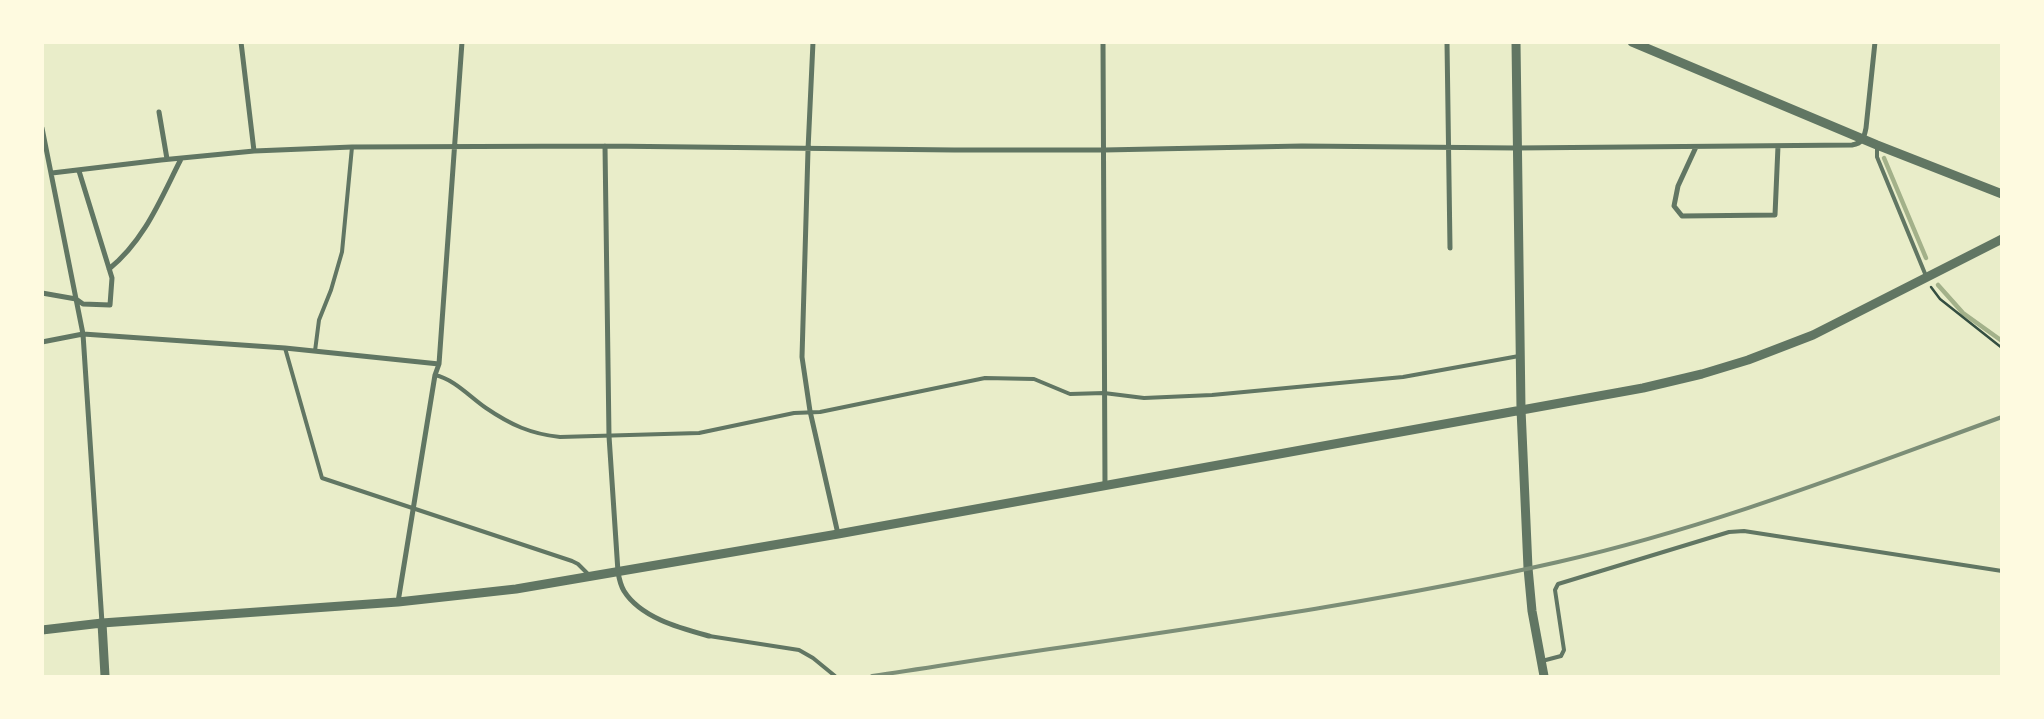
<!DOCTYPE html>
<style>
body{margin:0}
#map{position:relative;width:2044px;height:719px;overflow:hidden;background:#e9edc9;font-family:Commissioner,sans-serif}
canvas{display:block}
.frame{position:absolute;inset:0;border:44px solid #fefae0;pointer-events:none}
</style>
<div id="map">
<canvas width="2044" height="719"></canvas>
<div class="frame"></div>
</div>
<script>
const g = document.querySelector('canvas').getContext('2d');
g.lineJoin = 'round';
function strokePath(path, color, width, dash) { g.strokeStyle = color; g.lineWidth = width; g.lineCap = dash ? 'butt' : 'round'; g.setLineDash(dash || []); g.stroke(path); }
strokePath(new Path2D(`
 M 1884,158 L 1926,258
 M 1938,285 L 1963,313 L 2002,341`), '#a3b18a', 4.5);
strokePath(new Path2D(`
 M 1931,287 L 1940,299 L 2002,348`), '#344e41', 2.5);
strokePath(new Path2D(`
 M 1877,145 L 1877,157 L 1926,276
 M 285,348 L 322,478 L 572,561 L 578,564 L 589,575
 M 315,351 L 319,320 L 331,290 L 342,252 L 352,147
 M 435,375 C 454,379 470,397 486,408 C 511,425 531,434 560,437 L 699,433 L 794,413 L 820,412 L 985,378 L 1034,379 L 1070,394 L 1104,393 L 1144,398 L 1212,395 L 1403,377 L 1519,356
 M 709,636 L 799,650 L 813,658 L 835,676
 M 1542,661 L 1561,656 L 1564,650 L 1555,590 L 1558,584 L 1729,532 L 1744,531 L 2002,571`), '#617663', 4);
strokePath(new Path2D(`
 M 241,42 L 254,151
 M 813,42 L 808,150 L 802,357 L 810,411 L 838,534
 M 1103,42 L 1105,485
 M 1447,42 L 1450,248
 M 159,112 L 167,159
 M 42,128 L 83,334 L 102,623
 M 605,146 L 609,436 L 618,572 C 619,578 621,586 624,591 C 641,618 680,628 709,636
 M 1696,147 L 1678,186 L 1674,206 L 1682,216 L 1775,215 L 1778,146
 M 52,173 L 161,160 L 254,151 L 352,147 L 605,146 L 954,150 L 1104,150 L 1302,146 L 1516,148 L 1852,145 C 1863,143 1864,138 1866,128 L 1875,42
 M 109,269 C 145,240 161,198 181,159
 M 42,293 L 76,299 L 83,304 L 110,305 L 112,278 L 79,171
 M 42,342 L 83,334 L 285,348 L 439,364
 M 398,602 L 435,375 L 439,364 L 462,42`), '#617663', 5);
strokePath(new Path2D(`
 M 1516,42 L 1521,409 L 1528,568 L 1532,611 L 1544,676
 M 1632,42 L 1877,145 L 2002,194
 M 102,623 L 105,676
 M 42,630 L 102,623 L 398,602 L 516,589 L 838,534 L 1643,388 L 1702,374 L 1748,360 L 1813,335 L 2002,239`), '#617663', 9);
strokePath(new Path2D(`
 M 872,676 C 946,665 1019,653 1092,643 C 1248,620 1404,597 1558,562 C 1709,528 1856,470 2002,417`), '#7c8e77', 4);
</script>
